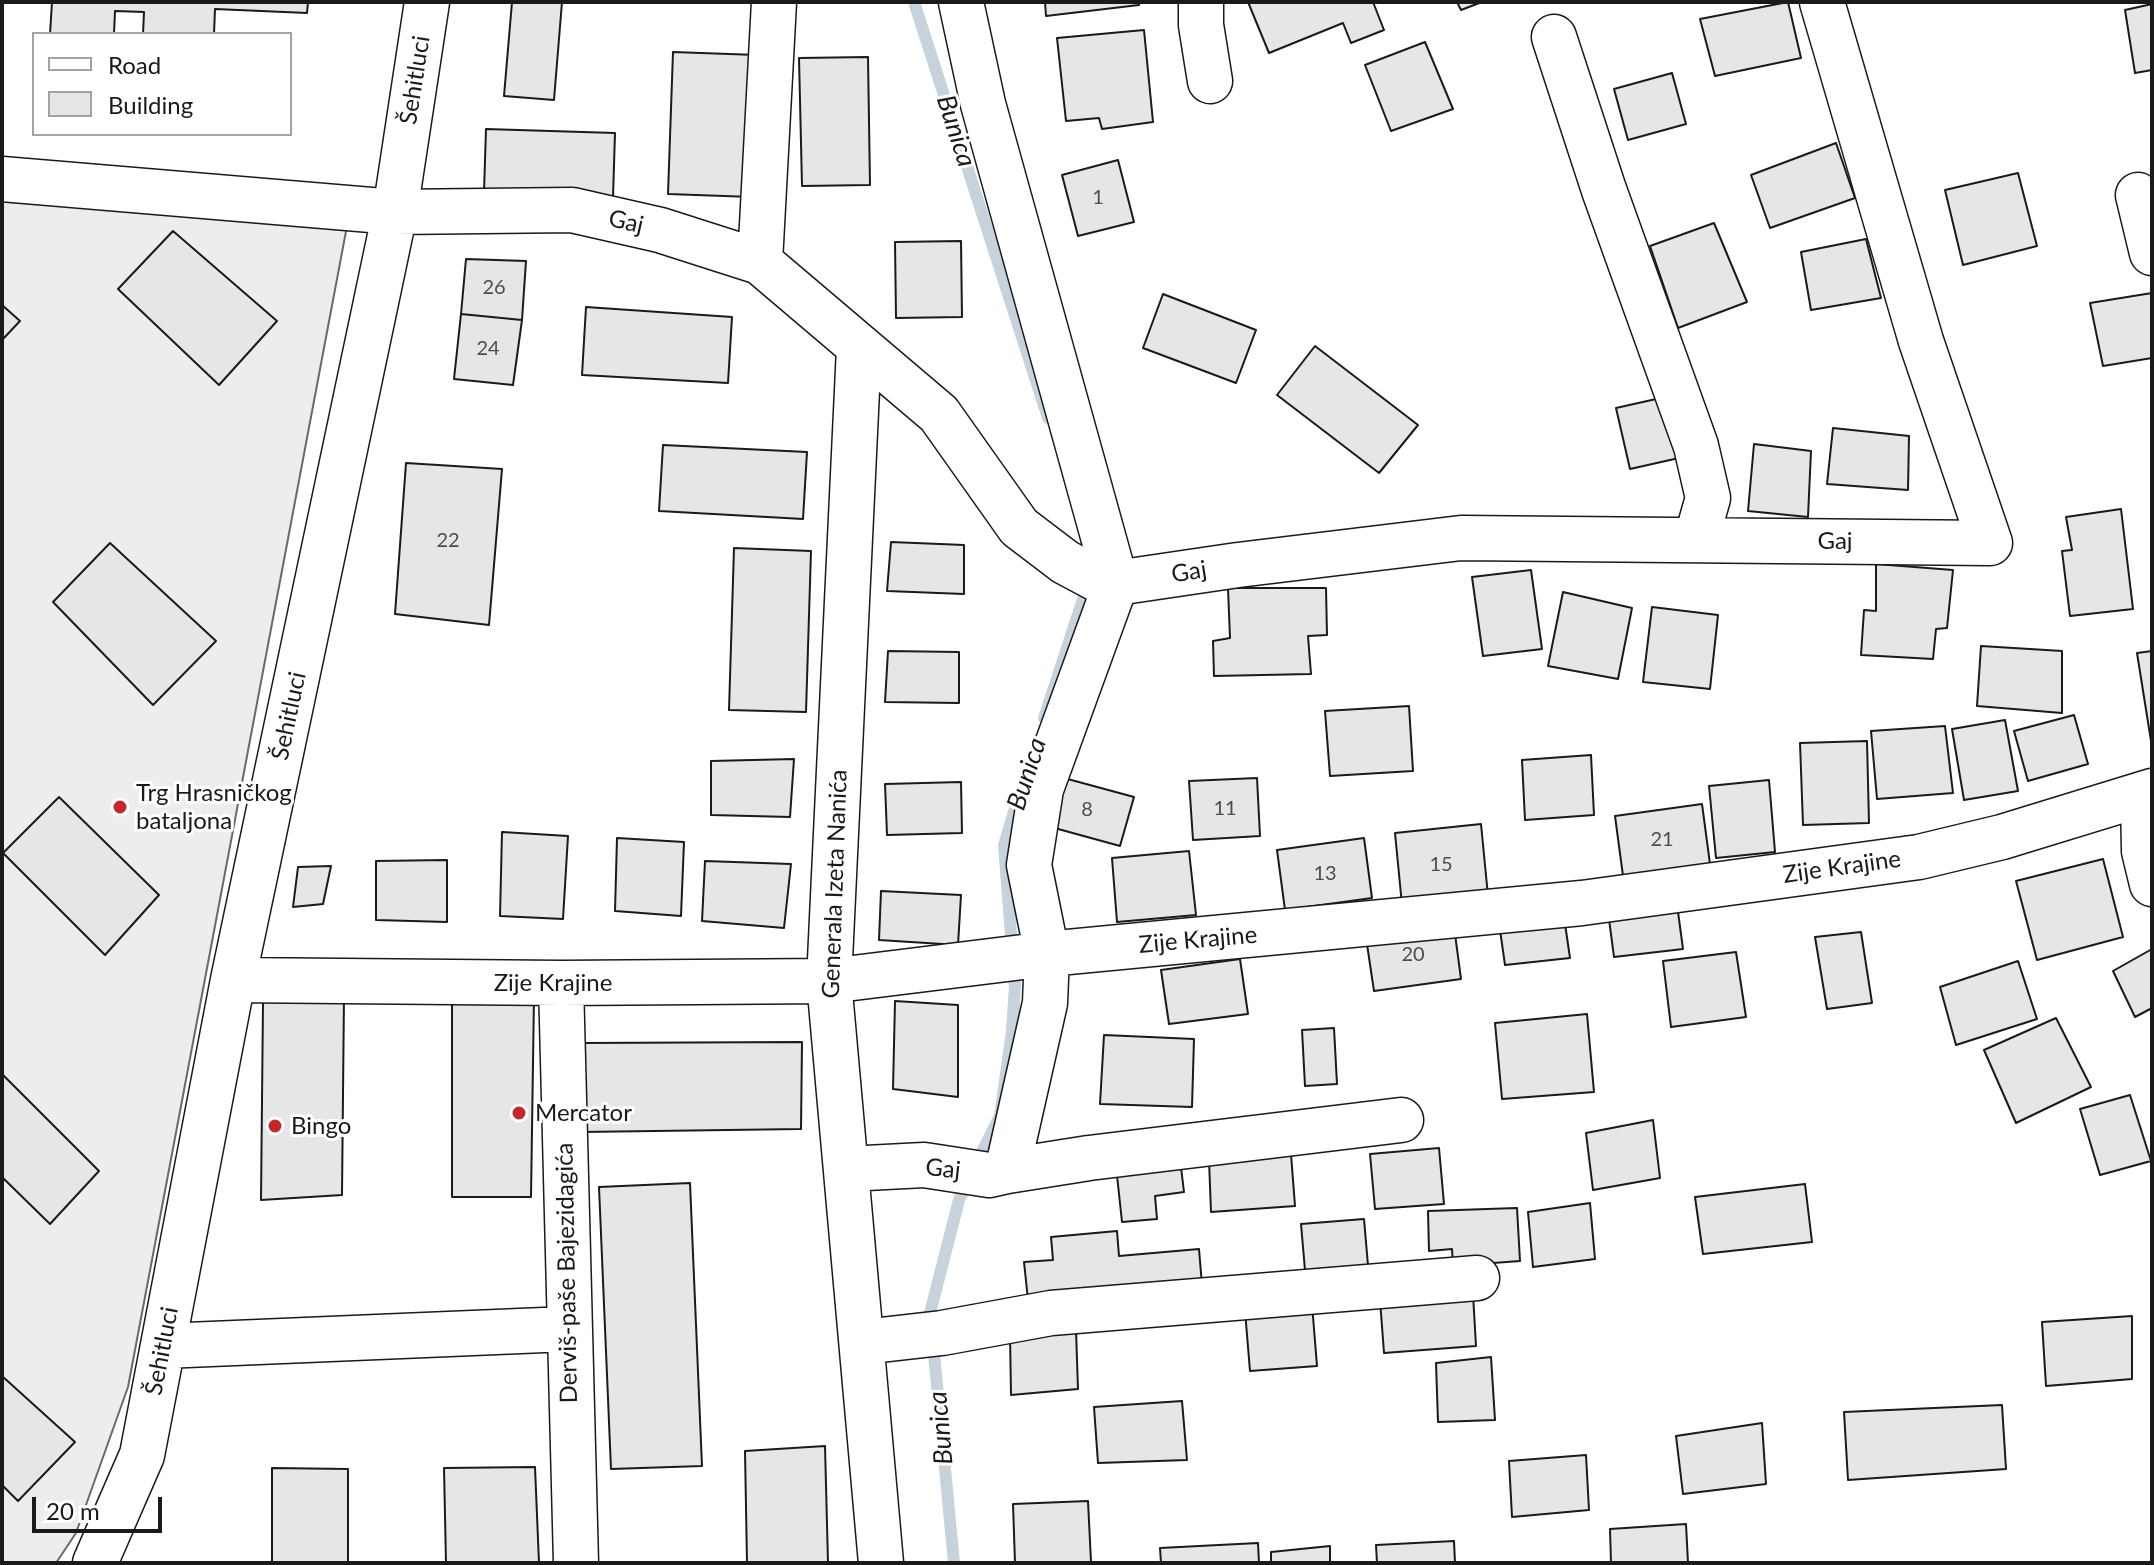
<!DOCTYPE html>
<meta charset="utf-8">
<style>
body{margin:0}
#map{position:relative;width:2154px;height:1565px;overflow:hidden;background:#fff;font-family:Lato,sans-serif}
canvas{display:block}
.frame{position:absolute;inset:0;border:4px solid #1a1a1a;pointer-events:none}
.legend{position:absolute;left:32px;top:32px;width:260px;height:104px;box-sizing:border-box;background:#fff;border:2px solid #a3a3a3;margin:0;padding:10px 14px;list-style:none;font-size:24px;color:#1a1a1a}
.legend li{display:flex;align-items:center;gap:16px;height:40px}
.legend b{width:40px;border:2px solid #a3a3a3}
.scale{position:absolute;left:32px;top:1497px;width:130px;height:36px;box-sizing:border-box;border:4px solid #1a1a1a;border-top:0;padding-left:10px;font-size:24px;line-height:28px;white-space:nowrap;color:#1a1a1a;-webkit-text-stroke:6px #fff;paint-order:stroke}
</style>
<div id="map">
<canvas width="2154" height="1565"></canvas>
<div class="frame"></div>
<ul class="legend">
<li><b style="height:10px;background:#fff"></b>Road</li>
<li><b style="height:22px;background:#e6e6e6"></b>Building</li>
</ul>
<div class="scale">20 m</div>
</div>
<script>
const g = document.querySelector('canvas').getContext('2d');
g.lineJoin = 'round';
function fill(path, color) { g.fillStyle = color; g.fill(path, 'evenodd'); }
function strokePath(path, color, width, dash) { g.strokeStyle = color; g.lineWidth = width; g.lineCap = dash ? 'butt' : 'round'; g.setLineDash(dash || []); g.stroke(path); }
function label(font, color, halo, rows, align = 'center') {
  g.font = font + ' Lato,sans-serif'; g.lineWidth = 6; g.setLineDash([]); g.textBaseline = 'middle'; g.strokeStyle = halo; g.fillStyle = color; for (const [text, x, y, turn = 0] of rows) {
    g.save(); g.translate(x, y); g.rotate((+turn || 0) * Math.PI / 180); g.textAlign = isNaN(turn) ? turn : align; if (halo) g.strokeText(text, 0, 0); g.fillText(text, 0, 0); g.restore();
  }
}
const parking = new Path2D(`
 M 2,196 L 347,226 L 128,1387 L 76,1533 L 56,1563 L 2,1563 Z`);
fill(parking, '#ededed');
strokePath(parking, '#6a6a6a', 2);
strokePath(new Path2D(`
 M 914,2 L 1048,418
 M 1044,718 L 1086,590 L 1086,583
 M 976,1164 L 1000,1116 L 1012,1031 L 1015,986 L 1004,845 L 1020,792
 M 931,1325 L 930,1313 L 959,1200 L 968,1181
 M 933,1343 L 954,1563`), '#c6d2dc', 12);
const building = new Path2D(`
 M 52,2 L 308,2 L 307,13 L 215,9 L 214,34 L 143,34 L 144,12 L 115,11 L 114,34 L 50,34 Z
 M 512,2 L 562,2 L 554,100 L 504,96 Z
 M 1045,2 L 1139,2 L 1139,5 L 1046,16 Z
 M 1248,2 L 1373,2 L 1384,30 L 1351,43 L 1343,23 L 1269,53 Z
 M 1457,2 L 1482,2 L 1461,10 Z
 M 1788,2 L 1801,58 L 1715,76 L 1700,19 Z
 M 2152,4 L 2152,70 L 2135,73 L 2125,10 Z
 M 1144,30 L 1153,122 L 1102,129 L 1099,118 L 1066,121 L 1057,38 Z
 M 1425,42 L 1453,109 L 1391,131 L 1365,65 Z
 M 673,52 L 757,55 L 752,197 L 668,194 Z
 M 868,57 L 870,185 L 802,186 L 799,58 Z
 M 1672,73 L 1686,124 L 1628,140 L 1614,89 Z
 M 486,129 L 615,133 L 613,197 L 484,192 Z
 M 1836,143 L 1855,198 L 1770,228 L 1751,175 Z
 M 1118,160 L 1134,222 L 1078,236 L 1062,175 Z
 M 2018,173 L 2037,246 L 1963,265 L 1945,190 Z
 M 1714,223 L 1747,302 L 1678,328 L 1650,246 Z
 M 173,231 L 277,321 L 219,385 L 118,289 Z
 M 1866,239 L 1881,298 L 1811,310 L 1801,252 Z
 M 961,241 L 962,317 L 896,318 L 895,242 Z
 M 466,259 L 526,261 L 522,320 L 461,314 Z
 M 2152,293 L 2152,358 L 2103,366 L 2090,303 Z
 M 1163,294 L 1256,330 L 1236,383 L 1143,348 Z
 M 2,305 L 20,321 L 2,340 Z
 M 586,307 L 732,317 L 728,383 L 582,375 Z
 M 461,314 L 522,320 L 513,385 L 454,379 Z
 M 1315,346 L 1418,425 L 1379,473 L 1277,395 Z
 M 1665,397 L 1679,458 L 1630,469 L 1616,408 Z
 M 1833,428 L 1909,436 L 1908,490 L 1827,484 Z
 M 1754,444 L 1811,451 L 1808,517 L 1748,511 Z
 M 663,445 L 807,452 L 803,519 L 659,511 Z
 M 406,463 L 502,469 L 489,625 L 395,614 Z
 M 2121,509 L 2133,609 L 2070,616 L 2062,551 L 2072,550 L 2066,517 Z
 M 891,542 L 964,545 L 964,594 L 887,591 Z
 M 110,543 L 216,641 L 153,705 L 53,602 Z
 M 734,548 L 811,551 L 806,712 L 729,710 Z
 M 1876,564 L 1953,570 L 1947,628 L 1936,629 L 1933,659 L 1861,655 L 1864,610 L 1876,611 Z
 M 1531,570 L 1542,649 L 1483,656 L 1472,577 Z
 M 1228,588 L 1326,588 L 1327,635 L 1308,636 L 1311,674 L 1214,676 L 1213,641 L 1230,638 Z
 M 1563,592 L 1632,608 L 1618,679 L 1548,666 Z
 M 1652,607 L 1718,615 L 1710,689 L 1643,682 Z
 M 1981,646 L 2062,651 L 2062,713 L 1977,706 Z
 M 888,651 L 959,652 L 959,703 L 885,702 Z
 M 2152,651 L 2152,741 L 2151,741 L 2137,653 Z
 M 1409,706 L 1413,771 L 1330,776 L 1325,711 Z
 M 2074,715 L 2088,764 L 2028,781 L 2014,731 Z
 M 2005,720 L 2018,791 L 1964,800 L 1952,729 Z
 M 1945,726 L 1953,793 L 1877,799 L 1871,731 Z
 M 1867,741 L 1869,823 L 1803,825 L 1800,743 Z
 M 1591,755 L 1594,815 L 1525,820 L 1522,760 Z
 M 794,759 L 790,817 L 711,815 L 711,761 Z
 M 1053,775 L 1134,797 L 1120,846 L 1040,824 Z
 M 1257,778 L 1260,836 L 1193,840 L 1189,781 Z
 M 1769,780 L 1775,852 L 1716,858 L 1709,786 Z
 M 961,782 L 962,833 L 887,835 L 885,784 Z
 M 59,797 L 159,895 L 105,955 L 3,853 Z
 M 1702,804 L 1710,864 L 1623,876 L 1615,816 Z
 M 1481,824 L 1488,896 L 1402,905 L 1395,833 Z
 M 502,832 L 568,836 L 563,919 L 500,916 Z
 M 617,838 L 684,842 L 681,916 L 615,911 Z
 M 1364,838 L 1372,898 L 1285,910 L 1277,850 Z
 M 1189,851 L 1196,915 L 1117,922 L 1112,858 Z
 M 2103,859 L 2123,937 L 2037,960 L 2016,881 Z
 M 447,860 L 447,922 L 376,920 L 376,861 Z
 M 705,861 L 791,864 L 784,928 L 702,921 Z
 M 331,866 L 323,904 L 293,907 L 298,867 Z
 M 881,891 L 961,895 L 958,945 L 879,940 Z
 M 1676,897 L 1683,949 L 1614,957 L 1607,904 Z
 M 1563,910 L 1570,958 L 1505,965 L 1498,916 Z
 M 1453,919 L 1461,979 L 1374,991 L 1365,931 Z
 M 1861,932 L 1872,1003 L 1827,1009 L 1815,937 Z
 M 2152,949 L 2152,1008 L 2135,1017 L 2113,971 Z
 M 1736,952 L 1746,1017 L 1671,1027 L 1663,961 Z
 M 1240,959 L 1248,1014 L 1169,1024 L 1161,970 Z
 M 2018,961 L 2037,1019 L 1956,1045 L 1940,987 Z
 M 344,995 L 342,1195 L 261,1200 L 263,1002 Z
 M 534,996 L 531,1197 L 452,1197 L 452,1000 Z
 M 895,1001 L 958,1005 L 958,1097 L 893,1089 Z
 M 1587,1014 L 1594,1092 L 1502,1099 L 1495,1023 Z
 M 2056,1018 L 2091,1087 L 2016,1123 L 1984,1050 Z
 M 1334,1028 L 1337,1084 L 1305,1086 L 1302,1030 Z
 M 1104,1035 L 1194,1039 L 1192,1107 L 1100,1104 Z
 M 802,1042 L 801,1129 L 581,1132 L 581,1043 Z
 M 2,1074 L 99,1171 L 50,1224 L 2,1177 Z
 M 2130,1095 L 2151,1161 L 2100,1175 L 2080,1109 Z
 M 1653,1120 L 1660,1178 L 1593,1190 L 1586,1133 Z
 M 1439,1148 L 1444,1204 L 1375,1209 L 1370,1154 Z
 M 1291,1154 L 1295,1206 L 1211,1212 L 1209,1160 Z
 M 1180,1159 L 1184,1192 L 1155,1196 L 1157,1219 L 1122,1222 L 1116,1166 Z
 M 690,1183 L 702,1466 L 611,1469 L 599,1187 Z
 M 1805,1184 L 1812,1242 L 1703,1254 L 1695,1197 Z
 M 1590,1203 L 1595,1259 L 1533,1267 L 1528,1212 Z
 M 1517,1208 L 1520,1261 L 1453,1266 L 1452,1249 L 1429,1251 L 1428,1211 Z
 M 1364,1219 L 1369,1277 L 1306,1282 L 1301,1224 Z
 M 1117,1231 L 1119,1256 L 1199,1249 L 1202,1285 L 1028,1300 L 1024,1262 L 1053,1260 L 1051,1237 Z
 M 1473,1294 L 1476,1346 L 1384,1353 L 1380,1300 Z
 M 1312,1304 L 1317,1366 L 1250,1371 L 1245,1311 Z
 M 2132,1316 L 2132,1379 L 2046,1386 L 2042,1322 Z
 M 1076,1330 L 1078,1389 L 1011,1395 L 1010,1334 Z
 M 1491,1357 L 1495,1420 L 1438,1422 L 1436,1363 Z
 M 2,1376 L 75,1442 L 18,1501 L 2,1485 Z
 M 1182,1401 L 1187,1460 L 1098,1463 L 1094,1407 Z
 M 2002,1405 L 2006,1469 L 1848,1480 L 1844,1412 Z
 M 1762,1423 L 1766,1484 L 1683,1494 L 1676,1436 Z
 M 825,1446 L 828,1563 L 747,1563 L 745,1451 Z
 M 1586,1455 L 1589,1510 L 1512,1517 L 1509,1461 Z
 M 535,1467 L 539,1563 L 446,1563 L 444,1468 Z
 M 272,1468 L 348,1469 L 348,1563 L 272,1563 Z
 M 1088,1501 L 1091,1562 L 1015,1563 L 1013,1504 Z
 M 1686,1524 L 1688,1563 L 1611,1563 L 1610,1529 Z
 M 1454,1541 L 1455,1563 L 1377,1563 L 1376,1545 Z
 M 1258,1543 L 1259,1563 L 1161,1563 L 1160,1548 Z
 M 1330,1546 L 1330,1563 L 1271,1563 L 1271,1552 Z`);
fill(building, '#e6e6e6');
strokePath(building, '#1a1a1a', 2);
const minor = new Path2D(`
 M 1201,2 L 1201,25 L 1210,81
 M 1554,37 L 1604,190 L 1696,446 L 1708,498 L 1696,540
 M 2,179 L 395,212 L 572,210 L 660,230 L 760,262 L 939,414 L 1019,527 L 1065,562 L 1095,578 L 1116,583 L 1238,565 L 1461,538 L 1990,543 L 1921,341 L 1822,2
 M 2138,195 L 2152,253
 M 760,262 L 774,2
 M 859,348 L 829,981 L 881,1563
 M 2143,795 L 2144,851 L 2152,884
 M 233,980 L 561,983 L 829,981 L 1047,954 L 1582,903 L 1919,857 L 2002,837 L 2152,791
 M 561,983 L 576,1563
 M 847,1169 L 924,1165 L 989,1175 L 1007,1171 L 1045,1003 L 1047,954 L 1029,865 L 1041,789 L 1116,583 L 983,104 L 961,2
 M 1007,1171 L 1089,1158 L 1401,1120
 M 863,1342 L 942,1333 L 1051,1313 L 1477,1278
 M 163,1346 L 568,1329
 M 95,1563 L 142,1455 L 233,980 L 395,212 L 427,2`);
strokePath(minor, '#1a1a1a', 47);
strokePath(minor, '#fff', 44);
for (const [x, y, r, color] of [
 [120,807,8,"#c62828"],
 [519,1113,8,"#c62828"],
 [275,1126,8,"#c62828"]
]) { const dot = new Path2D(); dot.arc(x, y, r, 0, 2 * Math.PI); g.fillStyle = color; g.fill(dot); strokePath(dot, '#fff', 3); }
label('20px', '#4d4d4d', null, [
 ["1",1098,198],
 ["26",494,288],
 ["24",488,349],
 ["22",448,541],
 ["11",1225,809],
 ["8",1087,810],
 ["21",1662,840],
 ["15",1441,865],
 ["13",1325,874],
 ["20",1413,955]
]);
label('24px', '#1a1a1a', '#fff', [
 ["Šehitluci",415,80,-81],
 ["Gaj",626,222,13],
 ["Gaj",1835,541],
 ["Gaj",1189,572,-9],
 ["Šehitluci",289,716,-78],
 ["Zije Krajine",1842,867,-8],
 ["Generala Izeta Nanića",835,884,-88],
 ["Zije Krajine",1198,940,-5],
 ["Zije Krajine",553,983],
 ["Gaj",943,1169,6],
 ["Derviš-paše Bajezidagića",567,1273,-91],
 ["Šehitluci",162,1351,-79]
]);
label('24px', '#1a1a1a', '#fff', [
 ["Trg Hrasničkog",136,793],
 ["bataljona",136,821],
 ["Mercator",535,1113],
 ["Bingo",291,1126]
], 'left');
label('italic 26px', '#1a1a1a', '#fff', [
 ["Bunica",956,131,72],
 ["Bunica",1027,774,-72],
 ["Bunica",941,1428,-95]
]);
</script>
